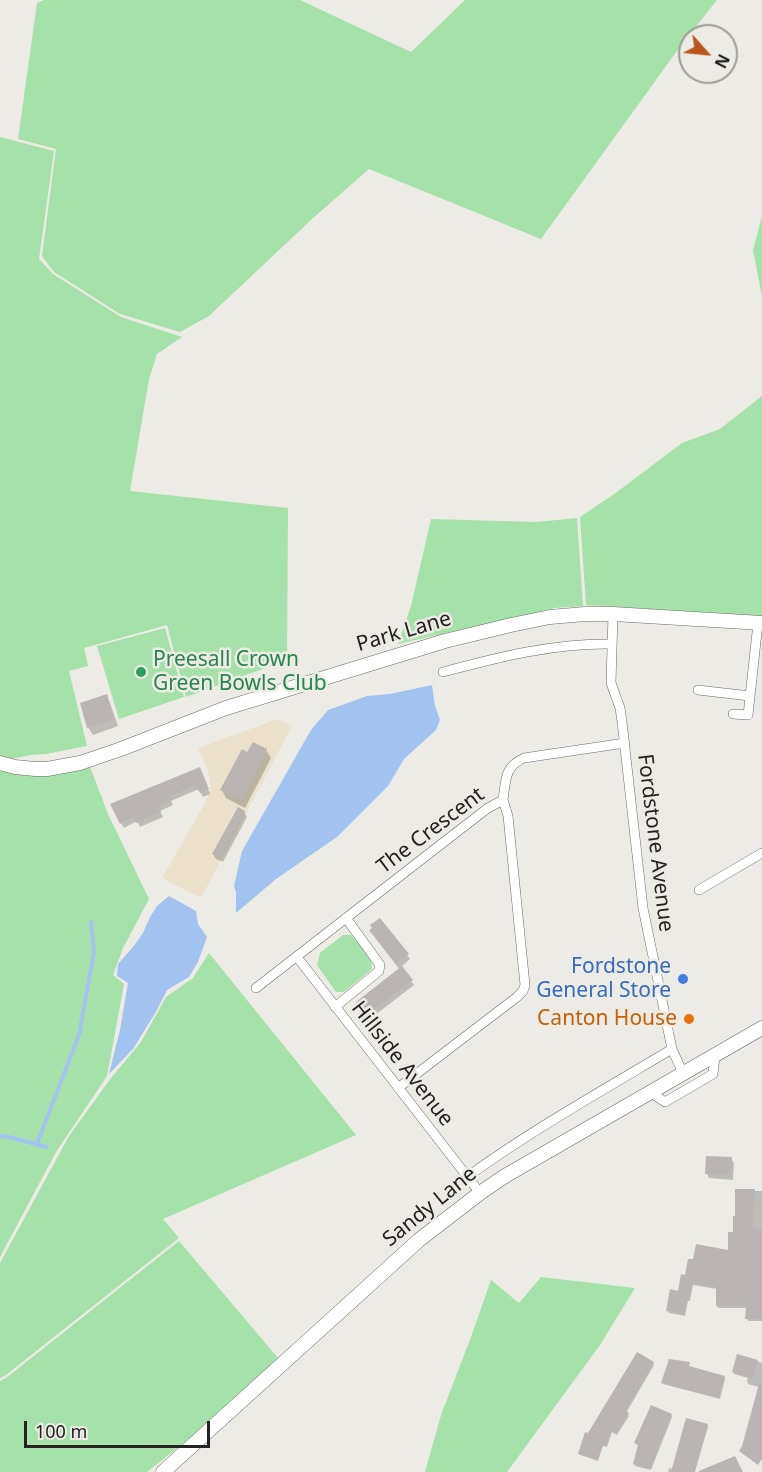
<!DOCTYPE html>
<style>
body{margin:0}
#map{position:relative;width:762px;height:1472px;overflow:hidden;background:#edebe5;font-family:"Noto Sans",sans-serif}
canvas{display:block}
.north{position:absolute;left:678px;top:24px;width:60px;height:60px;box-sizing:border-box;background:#edebe5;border:2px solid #9d9b97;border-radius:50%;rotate:117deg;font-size:16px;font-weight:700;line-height:24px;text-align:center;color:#242321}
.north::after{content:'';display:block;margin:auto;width:21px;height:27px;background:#b9561d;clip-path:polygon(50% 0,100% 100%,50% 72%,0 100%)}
.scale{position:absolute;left:24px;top:1421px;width:186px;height:27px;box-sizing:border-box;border:3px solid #242321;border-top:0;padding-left:8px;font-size:18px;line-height:21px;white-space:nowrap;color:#242321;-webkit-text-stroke:4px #edebe5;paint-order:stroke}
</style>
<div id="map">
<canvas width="762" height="1472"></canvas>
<div class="north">N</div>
<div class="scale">100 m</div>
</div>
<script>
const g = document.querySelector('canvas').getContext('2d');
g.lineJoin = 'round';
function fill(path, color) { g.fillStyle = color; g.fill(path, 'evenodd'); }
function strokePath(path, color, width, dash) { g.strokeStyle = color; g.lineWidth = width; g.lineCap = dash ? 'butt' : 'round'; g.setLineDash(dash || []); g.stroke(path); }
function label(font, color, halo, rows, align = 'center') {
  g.font = font + ' "Noto Sans",sans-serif'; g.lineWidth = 5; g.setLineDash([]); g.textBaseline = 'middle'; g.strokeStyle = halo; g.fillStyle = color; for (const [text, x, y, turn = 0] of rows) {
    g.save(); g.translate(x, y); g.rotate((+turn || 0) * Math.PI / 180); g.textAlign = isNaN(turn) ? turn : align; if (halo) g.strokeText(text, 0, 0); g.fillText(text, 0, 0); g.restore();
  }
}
fill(new Path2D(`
 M 278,719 L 292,726 L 201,898 L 162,878 L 205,803 L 211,787 L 208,771 L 198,748 Z`), '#eae0cb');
fill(new Path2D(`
 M 44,0 L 300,0 L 411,52 L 465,0 L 717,0 L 682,44 L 541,239 L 369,169 L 312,219 L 209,316 L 180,332 L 120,314 L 54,272 L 42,256 L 56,149 L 18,139 L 37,3 Z
 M 0,137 L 54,151 L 39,259 L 53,274 L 121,317 L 182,337 L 157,354 L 149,379 L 130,491 L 288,508 L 287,660 L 186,697 L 167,625 L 84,648 L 88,666 L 69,671 L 87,746 L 46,754 L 31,755 L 5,760 L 0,758 Z
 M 762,216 L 762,297 L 753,250 Z
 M 762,396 L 762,616 L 586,605 L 580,517 L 617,492 L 682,443 L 720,429 Z
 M 577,518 L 583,606 L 555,608 L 398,644 L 411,606 L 431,519 L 537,522 Z
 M 165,628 L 184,697 L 119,719 L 97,646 Z
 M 90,767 L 108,814 L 149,899 L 123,948 L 113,975 L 124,984 L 107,1076 L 56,1152 L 0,1257 L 0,769 L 32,776 L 64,773 Z
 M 343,935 L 351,935 L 354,938 C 361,947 373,958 372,969 L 344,992 L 336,992 L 317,965 L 320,953 Z
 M 209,953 L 356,1135 L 163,1219 L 179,1238 L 6,1375 L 0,1378 L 0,1263 L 69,1136 L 111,1078 L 141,1042 L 166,997 L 193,978 Z
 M 179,1241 L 278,1358 L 199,1431 L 147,1472 L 0,1472 L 0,1381 L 6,1378 Z
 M 541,1277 L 635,1288 L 600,1345 L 507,1472 L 425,1472 L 441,1415 L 471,1337 L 491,1280 L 519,1303 Z`), '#a4e2aa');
fill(new Path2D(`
 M 432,685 L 435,706 L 440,720 L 436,730 L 404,759 L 388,786 L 337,837 L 276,879 L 236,913 L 236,892 L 234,886 L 242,851 L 311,730 L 328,710 L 367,696 L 390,694 Z
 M 169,896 L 196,911 L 198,924 L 207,937 L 198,962 L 189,977 L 167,990 L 157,1010 L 133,1049 L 109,1074 L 120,1030 L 128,983 L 117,976 L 118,964 L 133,947 L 143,933 L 150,917 L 157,906 Z`), '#a2c3f0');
fill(new Path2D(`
 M 106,696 L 110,703 L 118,726 L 93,735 L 88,727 Z
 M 266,750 L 271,758 L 245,808 L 226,798 L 222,790 L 248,754 Z
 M 202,773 L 210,794 L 203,797 L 199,789 L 171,801 L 173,805 L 160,811 L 163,817 L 140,827 L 137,821 L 124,828 L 121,823 Z
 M 244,812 L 247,817 L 223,862 L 216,859 L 213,854 Z
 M 370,931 L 407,955 L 410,959 L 401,967 L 414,985 L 370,1019 L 361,1007 L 400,970 Z
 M 731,1159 L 734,1163 L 733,1180 L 709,1178 L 707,1174 Z
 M 737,1191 L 762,1191 L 762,1321 L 748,1321 L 747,1319 L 747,1308 L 718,1308 L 717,1306 L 717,1289 L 693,1285 L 690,1301 L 688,1301 L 685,1316 L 669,1313 L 668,1311 L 679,1293 L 687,1277 L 730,1252 L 735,1234 L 737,1217 Z
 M 738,1356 L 762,1363 L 762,1444 L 759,1387 L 748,1384 L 747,1381 L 748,1378 L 734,1374 L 733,1372 Z
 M 653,1363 L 654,1365 L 626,1413 L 629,1416 L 617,1435 L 612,1432 L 607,1447 L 603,1446 L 598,1461 L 581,1455 L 579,1453 L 588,1435 Z
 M 689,1364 L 689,1367 L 724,1377 L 725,1379 L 720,1399 L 663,1384 L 662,1382 Z
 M 671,1415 L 672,1417 L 651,1470 L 635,1466 L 634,1464 L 639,1446 L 636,1443 Z
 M 707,1425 L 708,1427 L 698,1460 L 697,1454 L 692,1472 L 668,1472 L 669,1468 L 674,1469 Z`), '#0003');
strokePath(new Path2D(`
 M 0,1136 L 9,1137 L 47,1147
 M 37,1144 L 79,1035 L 94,952 L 91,922`), '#a2c3f0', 4);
fill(new Path2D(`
 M 107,694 L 114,719 L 87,728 L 80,703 Z
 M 253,742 L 267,749 L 241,801 L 220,790 L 242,749 L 247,752 Z
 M 200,767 L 209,789 L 200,793 L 195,785 L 170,796 L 172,800 L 159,806 L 161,812 L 136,823 L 133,817 L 120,824 L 110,804 Z
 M 238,807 L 245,811 L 220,858 L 212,854 Z
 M 380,918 L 409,954 L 396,964 L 369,930 L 372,928 L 370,925 Z
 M 402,966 L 413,980 L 366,1015 L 356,1002 Z
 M 706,1156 L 732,1157 L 731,1175 L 705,1174 Z
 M 735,1189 L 755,1189 L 755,1202 L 753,1202 L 753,1229 L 762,1229 L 762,1319 L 745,1319 L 746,1306 L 716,1306 L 716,1287 L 692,1283 L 689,1299 L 687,1299 L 684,1314 L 666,1311 L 670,1289 L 678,1291 L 681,1274 L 685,1275 L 688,1259 L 693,1259 L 696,1244 L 728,1250 L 728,1232 L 733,1232 L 733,1216 L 735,1216 Z
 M 637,1352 L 654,1362 L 626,1411 L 629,1413 L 616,1434 L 611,1431 L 606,1446 L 603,1445 L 597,1460 L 578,1454 L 585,1432 L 588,1433 Z
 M 737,1354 L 758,1360 L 753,1379 L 732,1372 Z
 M 669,1359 L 690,1362 L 689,1366 L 725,1376 L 719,1398 L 661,1383 Z
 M 759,1384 L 762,1384 L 762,1459 L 758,1465 L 739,1451 L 742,1446 Z
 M 651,1405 L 672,1414 L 650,1469 L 633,1464 L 638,1445 L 634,1443 Z
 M 686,1418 L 708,1424 L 695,1472 L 671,1472 Z
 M 735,1456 L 743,1472 L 699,1472 L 699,1471 Z`), '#bab4b2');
const street = new Path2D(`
 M 613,614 L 611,683 L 620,708 L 622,722 L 643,908 L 672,1049 L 683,1073
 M 443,672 C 499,657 554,643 612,644
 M 698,690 L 750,696
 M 733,714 L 748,715 L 758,623
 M 699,890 L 762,853
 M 297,957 L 480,1193
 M 256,988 L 462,828 L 488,808 L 503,800 C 506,780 504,767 524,758 L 625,743
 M 335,1007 L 379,971 L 380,965 L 346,918
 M 398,1088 L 517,997 L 523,991 L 525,985 L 508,816 L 503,800
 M 650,1092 L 665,1102 L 713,1074 L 715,1056
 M 467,1177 C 532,1130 603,1090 672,1049`);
const secondary = new Path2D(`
 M 0,763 L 15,767 L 35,769 L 47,769 L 80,763 L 121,749 L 226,708 L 445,641 L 511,625 L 550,617 L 585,614 L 613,614 L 762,623
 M 163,1472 L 419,1240 L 480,1193 L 505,1176 L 762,1028`);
strokePath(street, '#6b6964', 10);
strokePath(secondary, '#6b6964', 15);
strokePath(street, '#fff', 9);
strokePath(secondary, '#fff', 14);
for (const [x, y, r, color] of [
 [141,672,6,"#2e9e5b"],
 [683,979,6,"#3f7fe0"],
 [689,1019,6,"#e8710a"]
]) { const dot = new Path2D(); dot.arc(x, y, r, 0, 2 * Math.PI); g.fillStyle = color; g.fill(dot); strokePath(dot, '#edebe5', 2); }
label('21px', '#242321', '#edebe5', [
 ["Park Lane",404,632,-16],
 ["The Crescent",431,831,-37],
 ["Fordstone Avenue",655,843,83],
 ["Hillside Avenue",402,1064,52],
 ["Sandy Lane",430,1207,-39]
]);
label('21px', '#27864d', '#edebe5', [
 ["Preesall Crown",153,660],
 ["Green Bowls Club",153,684]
], 'left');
label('21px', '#366cbe', '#edebe5', [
 ["Fordstone",671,967],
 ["General Store",671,991]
], 'right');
label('21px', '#c56008', '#edebe5', [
 ["Canton House",677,1019]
], 'right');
</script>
